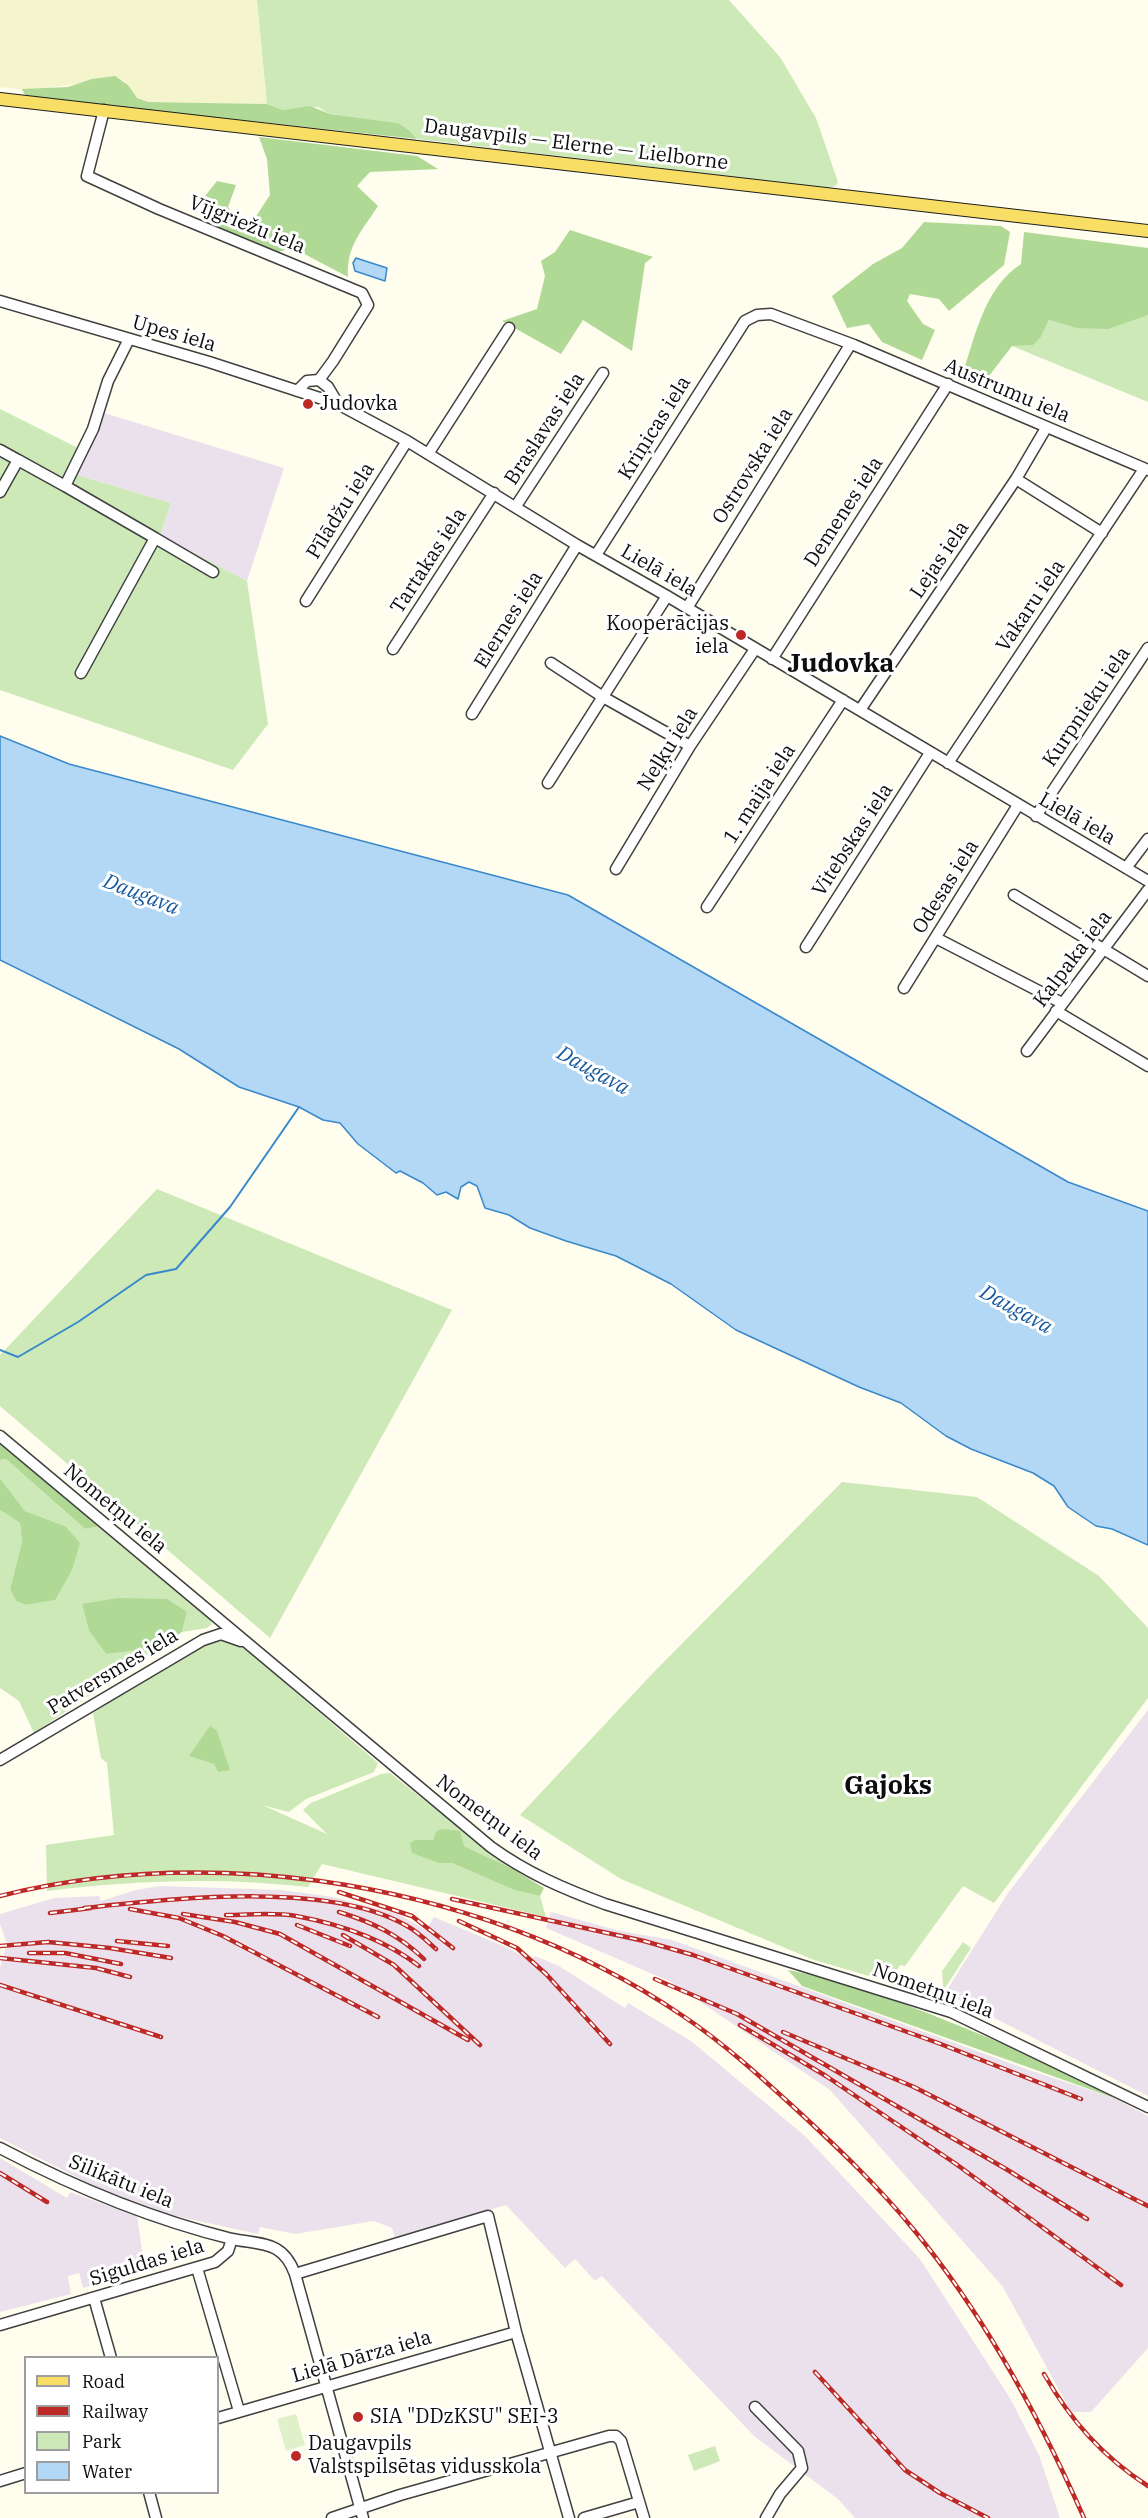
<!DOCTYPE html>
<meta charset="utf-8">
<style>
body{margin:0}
#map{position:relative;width:1148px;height:2518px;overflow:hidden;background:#fffded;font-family:"IBM Plex Serif",serif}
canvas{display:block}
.legend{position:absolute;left:24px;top:2356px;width:195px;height:138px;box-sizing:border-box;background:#fff;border:2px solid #9e9e9e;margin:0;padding:8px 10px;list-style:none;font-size:18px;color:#0d0d0d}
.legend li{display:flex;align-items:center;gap:12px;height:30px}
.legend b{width:30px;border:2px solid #9e9e9e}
</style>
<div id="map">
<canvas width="1148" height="2518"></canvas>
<ul class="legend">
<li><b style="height:8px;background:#f8de64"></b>Road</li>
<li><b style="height:8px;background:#bc2926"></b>Railway</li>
<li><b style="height:16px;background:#cde9b7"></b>Park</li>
<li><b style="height:16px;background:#b2d8f6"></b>Water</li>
</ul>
</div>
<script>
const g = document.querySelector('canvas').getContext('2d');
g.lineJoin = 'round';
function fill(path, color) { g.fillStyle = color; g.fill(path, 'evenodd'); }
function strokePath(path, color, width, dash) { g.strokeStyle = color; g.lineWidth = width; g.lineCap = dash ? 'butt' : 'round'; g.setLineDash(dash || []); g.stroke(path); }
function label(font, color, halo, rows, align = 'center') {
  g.font = font + ' "IBM Plex Serif",serif'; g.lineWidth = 6; g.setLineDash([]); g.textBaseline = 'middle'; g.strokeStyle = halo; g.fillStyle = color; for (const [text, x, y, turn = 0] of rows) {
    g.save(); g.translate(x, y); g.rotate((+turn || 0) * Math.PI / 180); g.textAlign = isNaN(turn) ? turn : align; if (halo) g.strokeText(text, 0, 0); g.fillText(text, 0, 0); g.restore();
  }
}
fill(new Path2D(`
 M 101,412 L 284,468 L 247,581 L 160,535 L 171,503 L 74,474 Z
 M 1148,1710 L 1148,2096 L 945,1993 L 1008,1893 Z
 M 160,1886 L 282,1890 L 333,1897 L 398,1914 L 426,1930 L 434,1917 L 508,1948 L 530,1960 L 535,1956 L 559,1966 L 625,2008 L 628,2003 L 691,2041 L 805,2136 L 920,2259 L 1010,2398 L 1039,2455 L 1060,2518 L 855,2518 L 838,2499 L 754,2436 L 602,2276 L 595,2281 L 575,2259 L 565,2268 L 506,2205 L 395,2238 L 392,2228 L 374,2221 L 295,2234 L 260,2227 L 258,2234 L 167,2214 L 92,2185 L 0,2138 L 0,1967 L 7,1944 L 0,1924 L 0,1914 L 54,1898 L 99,1896 L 101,1901 L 136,1890 Z
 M 551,1912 L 620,1931 L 672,1940 L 1029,2070 L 1114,2098 L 1148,2116 L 1148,2348 L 1091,2412 L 1071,2412 L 1003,2287 L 830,2090 L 671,1982 L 546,1928 Z
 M 0,2158 L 67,2198 L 70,2192 L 137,2216 L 145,2271 L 83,2288 L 79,2273 L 68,2276 L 71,2294 L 0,2312 Z`), '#ebe1ec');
fill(new Path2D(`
 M 0,0 L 257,0 L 267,104 L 148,102 L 137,98 L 123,79 L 25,90 L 0,87 Z`), '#f4f4cd');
fill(new Path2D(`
 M 257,0 L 729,0 L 780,57 L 816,118 L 838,182 L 836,186 L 828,188 L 417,139 L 409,130 L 398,123 L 330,114 L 318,107 L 283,110 L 267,104 Z
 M 1148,315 L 1148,402 L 1012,346 L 1033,344 L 1041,337 L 1049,320 L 1076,328 Z
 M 0,409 L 84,451 L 74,474 L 171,503 L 160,535 L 247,581 L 268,724 L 233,770 L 0,690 Z
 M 157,1189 L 452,1310 L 270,1638 L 0,1406 L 0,1355 Z
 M 6,1459 L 85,1529 L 100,1526 L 209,1618 L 212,1624 L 207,1628 L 182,1632 L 187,1612 L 82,1604 L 89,1631 L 106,1654 L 159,1648 L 34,1733 L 19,1701 L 0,1688 L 0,1510 L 20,1523 L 22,1542 L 10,1589 L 16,1601 L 26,1605 L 55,1600 L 65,1526 L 25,1511 L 0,1478 L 0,1460 Z
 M 842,1482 L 977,1497 L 1099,1576 L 1148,1628 L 1148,1698 L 994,1903 L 963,1886 L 905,1966 L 900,1965 L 890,1982 L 814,1960 L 621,1879 L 520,1815 L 651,1675 Z
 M 221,1641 L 235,1644 L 249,1652 L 378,1763 L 374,1772 L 306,1799 L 289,1812 L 262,1805 L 327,1834 L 303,1810 L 311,1803 L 381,1774 L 390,1773 L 509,1867 L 464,1846 L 439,1863 L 452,1863 L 514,1890 L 540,1896 L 546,1917 L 322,1864 L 308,1887 C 222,1877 132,1880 47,1891 L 46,1845 L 114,1835 L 107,1763 L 101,1758 L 93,1713 C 128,1691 182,1649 221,1641 Z
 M 963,1942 L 971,1948 L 945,1988 L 943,1986 L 942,1971 Z
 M 715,2446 L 720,2461 L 694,2471 L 688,2455 Z`), '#cde9b7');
fill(new Path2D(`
 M 115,76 L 128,85 L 137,98 L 148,102 L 267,104 L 283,110 L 310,106 L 330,114 L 398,123 L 409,130 L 417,139 L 26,97 L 22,89 L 68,87 L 92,79 Z
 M 259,137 L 417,156 L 438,169 L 370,172 L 357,186 L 378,206 C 362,231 346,246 348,277 L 293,248 L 260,257 L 209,236 L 210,210 L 205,196 L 217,181 L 236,185 L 228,207 L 235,216 L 251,224 L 270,195 L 267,159 Z
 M 924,222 L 1001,226 L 1010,232 L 1004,265 L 949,311 L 939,299 L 910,294 L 907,301 L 923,324 L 935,330 L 922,360 L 882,342 L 869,324 L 847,328 L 832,296 L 873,264 L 902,248 Z
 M 570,230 L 653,257 L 645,263 L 632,351 L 583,320 L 561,354 L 502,321 L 537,309 L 545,276 L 541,261 L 555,252 Z
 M 1024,232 L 1148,248 L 1148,315 L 1108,329 L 1076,328 L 1049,320 L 1041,337 L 1033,345 L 1012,346 L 982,385 L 962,376 C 975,337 984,288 1021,264 Z
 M 0,1443 L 100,1526 L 85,1529 L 6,1459 L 0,1460 Z
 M 0,1478 L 25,1511 L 65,1526 L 80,1543 L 72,1570 L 55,1600 L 26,1605 L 16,1601 L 10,1589 L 22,1542 L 20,1523 L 0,1510 Z
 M 118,1598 L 167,1599 L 187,1612 L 182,1632 L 159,1648 L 106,1654 L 89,1631 L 82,1604 Z
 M 210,1726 L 217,1731 L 230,1770 L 218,1772 L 214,1764 L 189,1756 Z
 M 441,1829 L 460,1831 L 464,1846 L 509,1867 L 544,1888 L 540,1896 L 514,1890 L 452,1863 L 439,1863 L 412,1853 L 410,1843 L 415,1840 L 433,1840 L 436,1832 Z
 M 788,1970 C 867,1985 941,2019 1016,2049 C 1044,2061 1094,2077 1114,2098 L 802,1986 Z`), '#b0d996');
fill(new Path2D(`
 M 296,2414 L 305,2445 L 286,2451 L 277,2419 Z`), '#e0f0c9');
const water = new Path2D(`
 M 356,258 L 387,268 L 385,281 L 355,271 L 353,263 Z
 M 0,736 L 69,764 L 568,895 L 1068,1182 L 1148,1211 L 1148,1545 L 1112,1529 L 1096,1526 L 1068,1507 L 1054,1486 L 1033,1473 L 971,1449 L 946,1436 L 901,1403 L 859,1387 L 736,1330 L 671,1284 L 616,1256 L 566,1241 L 530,1228 L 509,1215 L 485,1208 L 477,1186 L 469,1182 L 461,1187 L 458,1199 L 446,1192 L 437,1195 L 423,1183 L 400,1171 L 396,1173 L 358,1144 L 340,1123 L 323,1120 L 299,1107 L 239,1087 L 179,1049 L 0,960 Z`);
fill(water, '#b2d8f6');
strokePath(water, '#3988cc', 1.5);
strokePath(new Path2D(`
 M 0,1350 L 18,1357 L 78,1322 L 146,1275 L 176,1269 L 230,1207 L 299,1107`), '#3988cc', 2);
const minor = new Path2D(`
 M 104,110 L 87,176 L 159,209 L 362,293 L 368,305 L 333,361 L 319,380
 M 0,301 L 209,362 L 338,404 L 407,441 L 577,545 L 667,596 L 1148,881
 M 297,391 L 307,381 L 319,380 L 328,387 L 338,404
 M 0,450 L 18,460
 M 428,454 L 509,328
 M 1016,479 L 1102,533
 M 0,492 L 18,460 L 65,486
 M 516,506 L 603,373
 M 155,538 L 213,572
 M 596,555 L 745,321 L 757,315 L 771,314 L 854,345 L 1148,470
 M 306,601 L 407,441
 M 687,608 L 850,345
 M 393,649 L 494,493
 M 772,659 L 948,384
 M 551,663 L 603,697 L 690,746
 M 81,673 L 155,538 L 65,486 L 93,429 L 108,381 L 129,339
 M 860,710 L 1016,479 L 1046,428
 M 472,714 L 577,545
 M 948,763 L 1144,469
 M 548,783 L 667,596
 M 1036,816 L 1148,648
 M 1126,868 L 1148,839
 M 616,869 L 690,746 L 755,649
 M 1014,895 L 1148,976
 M 707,907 L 843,700
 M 936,938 L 1062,1003
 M 806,947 L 930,753
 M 904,988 L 1018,805
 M 1056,1011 L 1148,1066
 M 1027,1051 L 1148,890
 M 0,1436 L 491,1847 C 527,1873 564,1889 605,1904 L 951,2012 L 1148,2107
 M 0,1760 L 203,1640 L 221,1634 L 241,1641
 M 0,2148 C 74,2187 151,2219 232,2239
 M 197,2268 L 239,2411
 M 295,2274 L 363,2518
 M 94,2298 L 111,2358
 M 0,2325 L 215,2262 L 228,2251 L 232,2239 C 263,2245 283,2241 295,2274 L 488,2216 L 516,2332 L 569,2518
 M 755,2407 L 798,2451 L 802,2468 L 780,2494 L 766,2518
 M 218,2418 L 516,2332
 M 0,2481 L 26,2473
 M 149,2492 L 156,2518
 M 332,2518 L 400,2495 L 609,2436 L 616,2436 L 621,2441 L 644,2518
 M 584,2518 L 639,2502`);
const major = new Path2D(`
 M 0,99 L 1148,231`);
strokePath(minor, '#404040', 13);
strokePath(major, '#1e1e1e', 14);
strokePath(minor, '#fff', 10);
strokePath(major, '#f8de64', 12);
const rail = new Path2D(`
 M 339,1892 L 412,1916 L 453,1948
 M 0,1896 C 104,1870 214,1867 320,1881 C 448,1899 576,1943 683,2016 C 725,2044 762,2078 799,2112 C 839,2149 879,2187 914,2230 C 985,2316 1039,2416 1084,2518
 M 452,1899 L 644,1941 L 693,1955 L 938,2043 L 1081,2099
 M 84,1908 C 172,1899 329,1880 407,1926 C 418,1932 427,1941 436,1949
 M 130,1909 L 179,1918 L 223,1936 L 378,2017
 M 339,1912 C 372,1922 399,1935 424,1959
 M 50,1913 L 91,1908
 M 183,1914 L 235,1922 L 280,1934 L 468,2040
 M 226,1915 C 248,1915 273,1912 296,1916 C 339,1924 384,1939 419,1966
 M 459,1921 L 517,1948 L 546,1974 L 610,2044
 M 297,1925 L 350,1946
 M 343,1935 L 394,1965 L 480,2045
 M 117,1941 L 168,1946
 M 0,1946 L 48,1942 L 110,1948 L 171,1958
 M 29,1953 L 65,1953 L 121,1964
 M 0,1958 L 96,1968 L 130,1977
 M 655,1979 L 737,2014 L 1006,2169 L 1087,2219
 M 0,1985 L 161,2037
 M 740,2025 L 826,2076 L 956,2164 L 1121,2285
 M 783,2032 L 914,2087 L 1148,2206
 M 0,2173 L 47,2202
 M 815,2372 L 905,2470 L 940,2493 L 988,2518
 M 1044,2374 C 1071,2421 1103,2457 1148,2486`);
strokePath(rail, '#bc2926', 4.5);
strokePath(rail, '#fff', 2, [7]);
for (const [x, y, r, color] of [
 [308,404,6,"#bc2926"],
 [741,635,6,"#bc2926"],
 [358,2417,6,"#bc2926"],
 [296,2456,6,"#bc2926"]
]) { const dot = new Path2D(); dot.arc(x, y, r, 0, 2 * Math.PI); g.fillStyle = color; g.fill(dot); strokePath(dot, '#fff', 2); }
label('20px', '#0d0d0d', '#fff', [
 ["Daugavpils — Elerne — Lielborne",576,145,7],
 ["Vījgriežu iela",247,225,22],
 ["Upes iela",174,334,16],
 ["Austrumu iela",1007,391,23],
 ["Kriņicas iela",655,428,-58],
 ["Braslavas iela",545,429,-57],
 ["Ostrovska iela",753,466,-58],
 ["Pīlādžu iela",341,511,-58],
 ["Demenes iela",844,512,-57],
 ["Lejas iela",940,560,-56],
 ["Tartakas iela",429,561,-57],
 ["Lielā iela",659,571,30],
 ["Vakaru iela",1031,606,-56],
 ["Elernes iela",509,620,-58],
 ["Kurpnieku iela",1087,707,-56],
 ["Neļķu iela",668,749,-58],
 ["1. maija iela",760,794,-57],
 ["Lielā iela",1077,819,30],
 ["Vitebskas iela",853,840,-57],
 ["Odesas iela",946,887,-58],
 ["Kalpaka iela",1073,959,-53],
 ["Nometņu iela",115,1509,40],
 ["Patversmes iela",113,1672,-31],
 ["Nometņu iela",489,1818,37],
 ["Nometņu iela",933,1991,20],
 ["Silikātu iela",121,2182,22],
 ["Siguldas iela",147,2263,-17],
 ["Lielā Dārza iela",362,2357,-16]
]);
label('20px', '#0d0d0d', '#fff', [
 ["Judovka",320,404],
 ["Kooperācijas",729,624,"right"],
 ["iela",729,647,"right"],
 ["SIA \"DDzKSU\" SEI-3",370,2417],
 ["Daugavpils",308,2444],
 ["Valstspilsētas vidusskola",308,2467]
], 'left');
label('italic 21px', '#175a9e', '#fff', [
 ["Daugava",141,895,21],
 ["Daugava",593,1071,29],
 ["Daugava",1016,1310,29]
]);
label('bold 26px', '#0d0d0d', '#fff', [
 ["Judovka",841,664],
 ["Gajoks",888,1786]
]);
</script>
